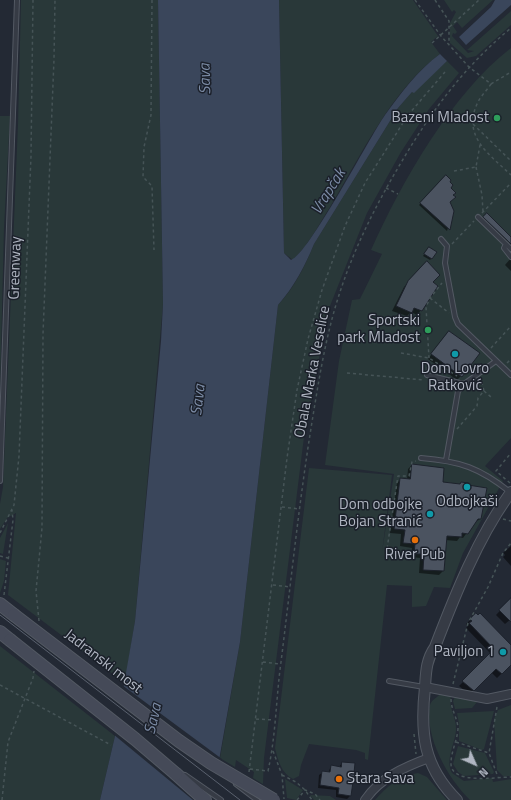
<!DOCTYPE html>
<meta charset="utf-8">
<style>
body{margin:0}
#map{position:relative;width:511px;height:800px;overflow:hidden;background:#232934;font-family:"Titillium Web",sans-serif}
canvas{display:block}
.north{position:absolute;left:455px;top:744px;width:40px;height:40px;-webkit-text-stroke:3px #1b202a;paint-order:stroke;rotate:135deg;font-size:11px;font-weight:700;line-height:16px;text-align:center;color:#b0b6c2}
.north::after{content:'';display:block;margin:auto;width:14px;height:18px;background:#b0b6c2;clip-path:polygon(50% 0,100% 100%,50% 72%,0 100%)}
</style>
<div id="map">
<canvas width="511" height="800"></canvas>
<div class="north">N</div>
</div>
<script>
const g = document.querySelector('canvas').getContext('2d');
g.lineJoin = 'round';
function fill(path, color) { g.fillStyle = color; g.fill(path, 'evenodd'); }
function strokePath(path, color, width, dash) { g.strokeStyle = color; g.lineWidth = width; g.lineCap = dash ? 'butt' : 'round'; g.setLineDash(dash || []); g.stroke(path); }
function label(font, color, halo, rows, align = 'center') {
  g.font = font + ' "Titillium Web",sans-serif'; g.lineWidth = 3; g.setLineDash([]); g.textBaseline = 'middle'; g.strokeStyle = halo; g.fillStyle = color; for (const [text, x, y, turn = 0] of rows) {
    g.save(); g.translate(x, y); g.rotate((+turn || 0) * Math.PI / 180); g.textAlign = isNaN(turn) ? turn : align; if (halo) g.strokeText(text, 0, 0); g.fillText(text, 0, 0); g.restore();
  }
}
fill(new Path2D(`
 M 21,0 L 158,0 L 163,304 L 135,621 L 125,683 L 8,595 L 16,513 L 7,518 L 0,529 L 0,504 L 3,487 L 18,124 Z
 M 279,0 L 413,0 L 438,36 L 431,42 L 440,54 C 392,89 360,157 330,207 C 318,226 309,244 293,260 L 284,253 Z
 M 444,0 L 493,0 L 462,28 L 457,22 L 453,26 L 457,32 L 455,34 L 453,33 L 452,36 L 468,53 L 474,51 L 467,50 L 511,11 L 511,25 L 476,56 L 467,58 L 450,43 L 450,23 L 456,12 L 454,10 L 452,12 Z
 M 511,48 L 511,438 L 485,466 L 503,481 L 463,553 L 450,588 L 434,587 L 426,606 L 412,607 L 412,586 L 387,585 L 368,760 L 365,759 L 365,753 L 356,750 L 309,744 L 301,765 L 299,776 L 293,779 C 281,773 278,760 275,748 L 309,468 L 392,475 L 382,552 L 394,474 L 325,465 L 339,361 L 352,300 L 360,299 L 382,254 L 371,250 C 401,183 452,93 511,48 Z
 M 447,61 L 459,73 L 429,109 L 401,152 L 367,213 L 328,311 L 304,437 L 264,758 L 263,784 L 253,778 L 254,772 L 236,760 L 235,767 L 220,758 L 240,642 L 278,305 C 295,287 305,266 314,244 L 398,108 L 412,92 Z
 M 0,116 L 10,116 L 4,228 L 0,394 Z
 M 8,523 L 3,554 L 0,553 L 0,538 Z
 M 0,559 L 6,561 L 4,581 L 0,593 Z
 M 0,646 L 115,736 L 100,800 L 0,800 Z
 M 440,694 L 451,696 C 448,708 457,718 456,730 C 455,744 445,760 452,773 L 464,781 L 492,778 L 493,782 L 511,779 L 511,800 L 470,800 C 448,779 424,736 430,705 C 432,699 437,698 440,694 Z
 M 455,697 L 477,702 L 472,708 L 455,709 L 453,701 Z
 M 511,705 L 511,776 L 503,776 L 497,770 L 494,719 L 498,710 Z
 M 494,711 L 484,749 L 482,750 L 459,741 L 459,724 L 457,713 Z
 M 458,746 L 485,753 L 494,772 L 493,774 L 464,776 L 458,772 L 453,764 Z
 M 418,773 L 427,777 L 447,800 L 375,800 C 387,786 400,776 418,773 Z
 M 285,779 L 303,790 L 296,800 L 287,798 Z
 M 310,795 L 330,796 L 336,800 L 314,800 Z`), '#293839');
fill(new Path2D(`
 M 158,0 L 279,0 L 284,253 L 291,260 C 309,254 369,138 385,115 C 401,93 418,70 440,54 L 447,61 L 414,93 L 412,92 L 398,108 L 314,244 C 305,266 294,287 278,305 L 240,642 L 212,800 L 100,800 L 115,736 L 135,621 L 161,341 L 163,304 Z
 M 495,0 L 511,0 L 511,5 L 466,45 L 459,37 L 491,7 Z`), '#3a465b');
fill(new Path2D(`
 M 122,685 L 222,759 L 214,800 L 193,800 L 113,734 Z`), '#232934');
fill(new Path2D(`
 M 446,177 L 452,195 L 449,202 L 453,211 L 447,231 L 419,205 Z
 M 487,215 L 511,238 L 511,253 L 480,222 Z
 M 427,250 L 432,258 L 430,260 L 423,256 Z
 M 511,258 L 511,271 L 505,265 Z
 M 427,262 L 432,282 L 421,310 L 417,315 L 411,312 L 407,316 L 392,311 L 404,287 Z
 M 449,332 L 461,376 L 457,380 L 428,359 Z
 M 412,465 L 442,483 L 459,485 L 461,483 L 480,519 L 474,523 L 463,538 L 460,537 L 457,541 L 445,540 L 443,571 L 439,575 L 419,573 L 420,558 L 411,557 L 412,548 L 400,546 L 401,534 L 390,533 L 397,483 L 401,479 L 407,480 L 408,469 Z
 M 511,546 L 511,566 L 503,557 L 505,555 L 503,553 Z
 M 511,599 L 511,619 L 505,624 L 496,615 Z
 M 476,614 L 511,646 L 511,664 L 497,678 L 491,672 L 469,694 L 459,686 L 491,654 L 466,628 L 468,626 L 466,624 Z
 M 342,763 L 353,773 L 355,782 L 352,784 L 350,796 L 347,799 L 336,797 L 336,790 L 318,788 L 319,775 L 323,772 L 328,773 L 331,766 L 339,767 Z`), '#0007');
const building = new Path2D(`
 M 446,175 L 451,180 L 450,182 L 453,185 L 451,188 L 456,193 L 453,195 L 456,197 L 450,202 L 454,211 L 450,230 L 420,203 Z
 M 487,213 L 511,237 L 511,244 L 483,217 Z
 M 429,247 L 437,252 L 432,259 L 424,254 Z
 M 427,261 L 440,275 L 433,282 L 438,286 L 422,311 L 414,308 L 412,313 L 396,306 L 408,281 Z
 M 449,331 L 480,353 L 462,377 L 431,354 Z
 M 412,464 L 444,468 L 443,482 L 460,484 L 461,482 L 468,483 L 468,485 L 487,488 L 481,519 L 478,519 L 468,534 L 462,533 L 462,537 L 447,536 L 444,571 L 423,570 L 424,554 L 414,554 L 415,544 L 403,543 L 405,530 L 394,529 L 400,478 L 410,479 Z
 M 511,598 L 511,622 L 499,610 Z
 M 476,613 L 478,615 L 480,613 L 511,645 L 511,665 L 502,674 L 496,669 L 474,691 L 462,681 L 494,649 L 469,623 L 472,621 L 470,619 Z
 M 342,762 L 355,763 L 354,773 L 357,773 L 356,782 L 353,782 L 351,796 L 338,794 L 339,788 L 320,785 L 322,771 L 330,772 L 331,765 L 341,767 Z`);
fill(building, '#4b5360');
strokePath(building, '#1d222c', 1);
const service = new Path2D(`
 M 478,217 L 511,249
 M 441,239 L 447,246 L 445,263 L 455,317 L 458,324 L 511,375
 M 506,244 L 504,248 L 511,257
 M 427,375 L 464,384
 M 421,458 C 460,461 480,468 510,492
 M 446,460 L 458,391 L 464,384 L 496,361
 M 0,481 L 17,0
 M 389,681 L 424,687
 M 185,775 L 221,800
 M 236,784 L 257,800`);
const minor = new Path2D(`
 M 425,687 L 487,699 L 511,694
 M 365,800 C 380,778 404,767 429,758`);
const tertiary = new Path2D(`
 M 457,800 C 423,766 420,733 425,687 C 426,672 426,660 435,647 C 455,595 478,537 511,492`);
const secondary = new Path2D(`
 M 0,604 L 14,615
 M 0,632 L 10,640
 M 176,774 L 205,800`);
strokePath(service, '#535963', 6);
strokePath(minor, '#535963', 10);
strokePath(tertiary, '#535963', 12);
strokePath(secondary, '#535963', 14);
strokePath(new Path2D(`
 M 152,0 L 151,115 L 144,147 L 143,177 L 152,186 L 154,250
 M 415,0 L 441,36 L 469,67 L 491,84 C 487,90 481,96 478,102 C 461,136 489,154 511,175
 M 435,0 L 449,21 L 449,44
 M 432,43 L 479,0
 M 491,84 L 511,72
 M 473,124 L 511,161
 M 476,167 L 482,195 L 483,212
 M 454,171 L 476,167 L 480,145
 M 386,188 L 398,194
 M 482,213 L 511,183
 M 452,244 L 474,221
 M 430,298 L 449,313
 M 491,348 L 511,326
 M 401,353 L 429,358 L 457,376
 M 507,363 L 511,359
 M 427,370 L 429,358 L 426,307 L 430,298 L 442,283
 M 347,373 L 424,380
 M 484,391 L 491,397
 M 457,429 L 477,406 L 478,398 L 484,391 L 481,379
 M 510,483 L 496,471 L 511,453
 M 282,507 L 300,509
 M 503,519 L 511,521
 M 0,533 L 14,505 L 19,456 L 31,156 L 33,0
 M 392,551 L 387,549 L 398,476 L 409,476 L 412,462 L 416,461
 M 0,556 L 8,558
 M 273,585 L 291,587
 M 4,595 L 13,520 L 12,510
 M 39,621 L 36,591 L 42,528 L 43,334 L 54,59 L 55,0
 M 263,662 L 280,664
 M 453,684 L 468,623 L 488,587 L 503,553 L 511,543
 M 0,685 L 111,745
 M 451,699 C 451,710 458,719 458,729 C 457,741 451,752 451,763 C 450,785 497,777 511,777
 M 497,707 L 489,753 L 498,777
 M 256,719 L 274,720
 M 414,734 L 416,754
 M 456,742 L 489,753
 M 273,751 L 282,775 L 284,799
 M 250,769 L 268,771 C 276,735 276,698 281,662 C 291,582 299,502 312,422 C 319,379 326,334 340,292 C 355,246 377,203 402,161 C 432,110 465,66 511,28
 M 249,772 L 287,458 L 297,390 L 308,339 L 322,290 L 345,226 L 365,183 L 408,115 L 445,72
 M 282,775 L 296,782 L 305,790 L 312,800
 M 356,776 L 369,779
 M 2,800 L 8,742 L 33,678 L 34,671
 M 297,800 L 305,790 L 315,794 L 320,800`), '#465457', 1.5, [3, 3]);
strokePath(service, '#363b45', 4);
strokePath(minor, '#363b45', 8);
strokePath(tertiary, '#363b45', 10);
strokePath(secondary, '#454a58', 12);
strokePath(new Path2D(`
 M 0,615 L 240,800`), '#5a616e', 1);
const secondaryBridge = new Path2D(`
 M 14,615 L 179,741 L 211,763 L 274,800
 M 10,640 L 135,739 L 176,774`);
strokePath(secondaryBridge, '#535963', 14, []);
strokePath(secondaryBridge, '#454a58', 12);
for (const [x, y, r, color] of [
 [497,118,4,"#2e9e5b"],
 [428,330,4,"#2e9e5b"],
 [455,354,4,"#0f9aa8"],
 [467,487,4,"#0f9aa8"],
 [430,514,4,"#0f9aa8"],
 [415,540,4,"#e8710a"],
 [503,652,4,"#0f9aa8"],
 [339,779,4,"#e8710a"]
]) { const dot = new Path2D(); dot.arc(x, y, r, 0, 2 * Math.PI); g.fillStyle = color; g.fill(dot); strokePath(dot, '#1b202a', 1.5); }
label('15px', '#b0b6c2', '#1b202a', [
 ["Bazeni Mladost",489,118],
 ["Sportski",420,321],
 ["park Mladost",420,338],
 ["Dom Lovro",455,369,"center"],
 ["Ratković",455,386,"center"],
 ["Odbojkaši",467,502,"center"],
 ["Dom odbojke",422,505],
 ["Bojan Stranić",422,522],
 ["River Pub",415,555,"center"],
 ["Paviljon 1",495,652],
 ["Stara Sava",347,779,"left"]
], 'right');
label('15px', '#b0b6c2', '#1b202a', [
 ["Greenway",16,268,-88],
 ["Obala Marka Veselice",313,372,-79],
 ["Jadranski most",103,662,38]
]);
label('italic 16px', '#7c8ca6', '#1b202a', [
 ["Sava",206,79,-91],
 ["Vrapčak",329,192,-58],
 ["Sava",199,400,-83],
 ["Sava",154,719,-77]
]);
</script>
